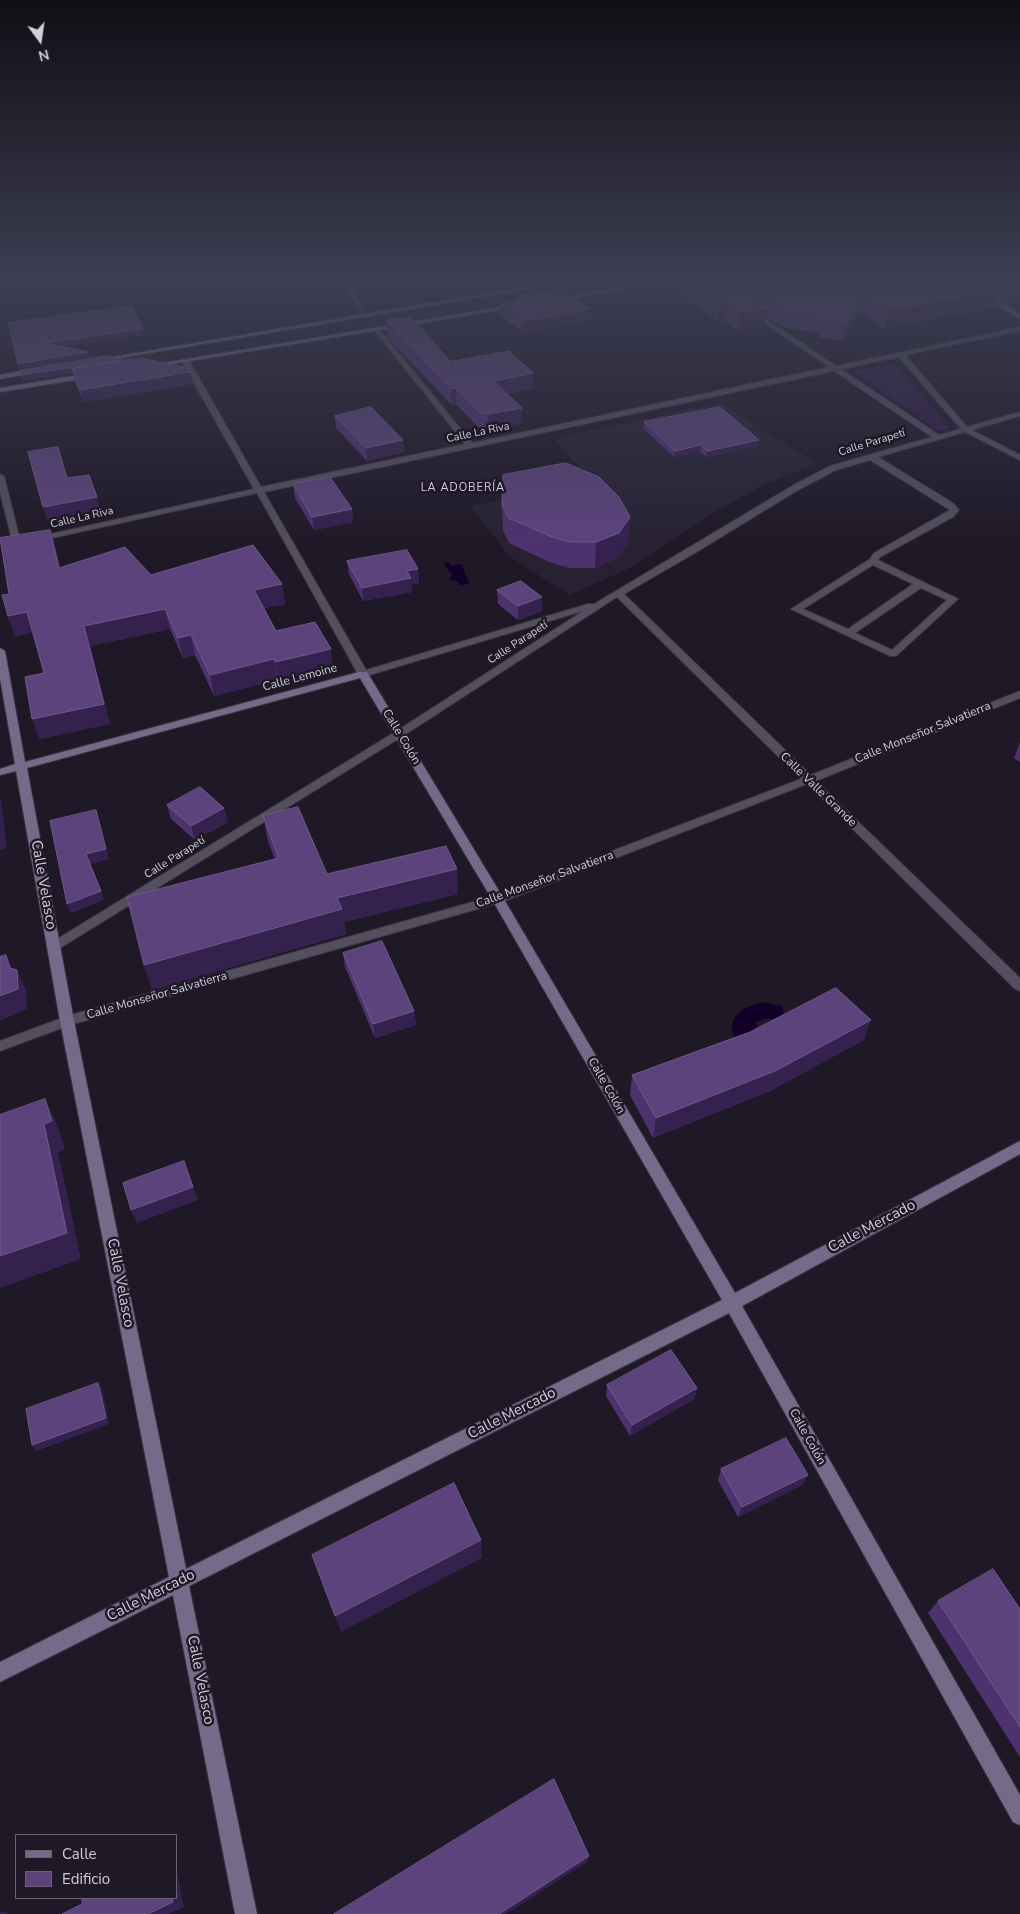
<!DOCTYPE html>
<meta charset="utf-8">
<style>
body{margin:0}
#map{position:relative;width:1020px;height:1914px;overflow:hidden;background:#1f1927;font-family:"Nunito Sans",sans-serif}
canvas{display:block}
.legend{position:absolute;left:15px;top:1834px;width:162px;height:65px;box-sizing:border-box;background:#1f1927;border:1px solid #67626e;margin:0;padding:6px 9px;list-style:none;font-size:15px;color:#d2cfd9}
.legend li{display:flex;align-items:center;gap:10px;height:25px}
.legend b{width:25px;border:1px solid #67626e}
.north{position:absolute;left:15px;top:15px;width:50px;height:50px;-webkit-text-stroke:4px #1f1927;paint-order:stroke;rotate:166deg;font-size:14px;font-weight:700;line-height:20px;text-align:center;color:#d2cfd9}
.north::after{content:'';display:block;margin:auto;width:18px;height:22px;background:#d2cfd9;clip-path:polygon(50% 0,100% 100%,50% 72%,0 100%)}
</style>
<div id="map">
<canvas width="1020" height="1914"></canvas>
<ul class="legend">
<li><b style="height:6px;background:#766a8a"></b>Calle</li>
<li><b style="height:14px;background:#5c437b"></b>Edificio</li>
</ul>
<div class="north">N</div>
</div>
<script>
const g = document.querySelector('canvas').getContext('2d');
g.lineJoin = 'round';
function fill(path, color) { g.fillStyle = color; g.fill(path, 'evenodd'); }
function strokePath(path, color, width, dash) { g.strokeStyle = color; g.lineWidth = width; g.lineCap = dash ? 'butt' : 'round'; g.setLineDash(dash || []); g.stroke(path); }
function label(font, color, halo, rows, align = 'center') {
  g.font = font + ' "Nunito Sans",sans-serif'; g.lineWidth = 5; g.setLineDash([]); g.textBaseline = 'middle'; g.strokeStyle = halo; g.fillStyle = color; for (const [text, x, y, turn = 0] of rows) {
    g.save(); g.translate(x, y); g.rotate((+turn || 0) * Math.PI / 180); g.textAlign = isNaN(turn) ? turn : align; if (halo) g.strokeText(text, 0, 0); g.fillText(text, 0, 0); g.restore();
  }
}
fill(new Path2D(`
 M 720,403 L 817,463 L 766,484 L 712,513 L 632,567 L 569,595 L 509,556 L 471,506 L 593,481 L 553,439 Z`), '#282134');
fill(new Path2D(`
 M 890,365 L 898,368 L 950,428 L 947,432 L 937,430 L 853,371 Z`), '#2f1b47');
fill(new Path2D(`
 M 449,562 L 451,566 L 461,564 L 470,584 L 460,585 L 457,581 L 448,579 L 452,576 L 444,563 Z
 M 762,1002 L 782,1006 L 784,1013 L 782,1019 L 765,1019 L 756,1022 L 758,1034 L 737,1041 C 722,1020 743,1006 762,1002 Z`), '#130029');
const street = new Path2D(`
 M 342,281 L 348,281 L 368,317 L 364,317 Z
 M 752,310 L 836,366 L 1020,327 L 1020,331 L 905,355 L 967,427 L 1020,412 L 1020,416 L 972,430 L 1020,455 L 1020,460 L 965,432 L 878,457 L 953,503 L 959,510 L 953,517 L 880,557 L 878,560 L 958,599 L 896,656 L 890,656 L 791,609 L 870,559 L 874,553 L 950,510 L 870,460 L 836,470 L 798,490 L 695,553 L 624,594 L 811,775 L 1020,691 L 1020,698 L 816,781 L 1020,978 L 1020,991 L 1015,989 L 807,784 L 502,902 L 70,1025 L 0,1051 L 0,1041 L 67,1016 L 494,896 L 801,779 L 617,597 L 403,736 L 57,950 L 49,950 L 47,947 L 49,944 L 395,732 L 583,611 L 363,677 L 358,674 L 257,493 L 34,542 L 33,540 L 37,537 L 254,489 L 181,360 L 183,359 L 189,360 L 261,487 L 465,444 L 374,330 L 374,328 L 378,328 L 472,443 L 829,367 L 750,313 L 750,311 ZM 899,357 L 961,429 L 939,435 L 841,369 ZM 834,371 L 932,437 L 830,466 L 792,486 L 594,604 L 588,604 L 366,670 L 264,492 ZM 873,565 L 913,584 L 848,629 L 803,609 ZM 921,588 L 947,600 L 892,650 L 855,633 Z
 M 0,474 L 4,476 L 21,544 L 20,546 L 13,544 L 0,492 Z`);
const secondary = new Path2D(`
 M 560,281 L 577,281 L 98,362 L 94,360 Z
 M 654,281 L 671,281 L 557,301 L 554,299 Z
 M 957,281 L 965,281 L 1020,314 L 1020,319 Z
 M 518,304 L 520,305 L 520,307 L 148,368 L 144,366 Z
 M 37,368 L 40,368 L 40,372 L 0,379 L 0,375 Z
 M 91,373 L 94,373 L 94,377 L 0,392 L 0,388 Z
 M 0,648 L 5,651 L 25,762 L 359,672 L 367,672 L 502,896 L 735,1293 L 1020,1141 L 1020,1154 L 742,1306 L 1020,1795 L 1020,1825 L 1013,1822 L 729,1313 L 189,1586 L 257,1914 L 235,1914 L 173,1595 L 0,1682 L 0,1662 L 169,1577 L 60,1021 L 16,771 L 0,775 L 0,769 L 15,764 L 0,678 ZM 360,678 L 493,901 L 722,1300 L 186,1569 L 74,1021 L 27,768 Z`);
strokePath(street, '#393540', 2);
strokePath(secondary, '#393540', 2);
fill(street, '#544e5e');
fill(secondary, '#766a8a');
fill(new Path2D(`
 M 486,281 L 538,281 L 538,283 L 496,290 Z
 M 666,281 L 1020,281 L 1020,302 L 1008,305 L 998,299 L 996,307 L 884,329 L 860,312 L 843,341 L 819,337 L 819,333 L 782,327 L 767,317 L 765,326 L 738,331 L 724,320 L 717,321 L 666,284 Z
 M 516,297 L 590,320 L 523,333 L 501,315 L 501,303 L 516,300 Z
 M 386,321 L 450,362 L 533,373 L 533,389 L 507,394 L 522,408 L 521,424 L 488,431 L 480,429 L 456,404 L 452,405 L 387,337 Z
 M 123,361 L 193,384 L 83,402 L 75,382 L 73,373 L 23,381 Z
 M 335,416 L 403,440 L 404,452 L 367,461 L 336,428 Z
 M 644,422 L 758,446 L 706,457 L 700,452 L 674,457 L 644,429 Z
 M 293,484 L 352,509 L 353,522 L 314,530 L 295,498 Z
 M 502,505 L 630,517 L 628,542 L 617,558 L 595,568 L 569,568 L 549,562 L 509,543 L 503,530 Z
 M 56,549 L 60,568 L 282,584 L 285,604 L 264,608 L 276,631 L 333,669 L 278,682 L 277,680 L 214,696 L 195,655 L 183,658 L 170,629 L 90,646 L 110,724 L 39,739 L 44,673 L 33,632 L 15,636 L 8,616 L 9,594 Z
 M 347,561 L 418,569 L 419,583 L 411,584 L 412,592 L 363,601 L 349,574 Z
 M 497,590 L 542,597 L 542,611 L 518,620 L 498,604 Z
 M 1020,742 L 1020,762 L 1014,758 Z
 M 167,805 L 228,822 L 195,840 L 171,819 Z
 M 263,816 L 327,874 L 458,894 L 344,922 L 346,934 L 152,990 L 275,859 L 268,841 Z
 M 343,953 L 414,1011 L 416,1025 L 375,1038 L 345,967 Z
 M 864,1040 L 770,1091 L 653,1138 L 630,1095 L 632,1075 Z
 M 607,1385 L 697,1388 L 694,1399 L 630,1436 L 606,1396 Z
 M 721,1469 L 808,1475 L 802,1485 L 738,1517 L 718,1480 Z
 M 938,1601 L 1020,1609 L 1020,1757 L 928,1613 Z`), '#4e3270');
fill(new Path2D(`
 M 513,281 L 538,281 L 538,283 L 496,290 L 495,284 Z
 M 1020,285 L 1020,302 L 1008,305 L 1013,287 Z
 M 1001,289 L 996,307 L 884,329 L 888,310 Z
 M 864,294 L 860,312 L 843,341 L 847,322 Z
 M 726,302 L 724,320 L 717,321 L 719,303 Z
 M 768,308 L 765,326 L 738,331 L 741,312 Z
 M 590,309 L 590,320 L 523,333 L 523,321 Z
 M 143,329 L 144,335 L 47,349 L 45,343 Z
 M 88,352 L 89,358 L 20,370 L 18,364 Z
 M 123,360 L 124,366 L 72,369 L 73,373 L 23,381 L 21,375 Z
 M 190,372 L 193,384 L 83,402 L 80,390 Z
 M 533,373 L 533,389 L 494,396 L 494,381 Z
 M 456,388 L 456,404 L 452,405 L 451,389 Z
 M 522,408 L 521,424 L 488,431 L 488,414 Z
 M 403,440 L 404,452 L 367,461 L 366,448 Z
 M 759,440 L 758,446 L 706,457 L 707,451 Z
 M 701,445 L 700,452 L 674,457 L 675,451 Z
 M 97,497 L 100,510 L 47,520 L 43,507 Z
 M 352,509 L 353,522 L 314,530 L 312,517 Z
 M 630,517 L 628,542 L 617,558 L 595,568 L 596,542 Z
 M 50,530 L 56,549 L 65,588 L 59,568 Z
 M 418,569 L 419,583 L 411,584 L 412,592 L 363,601 L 362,588 L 407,571 Z
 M 282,584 L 285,604 L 257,609 L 254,590 Z
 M 542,597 L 542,611 L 518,620 L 518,606 Z
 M 165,609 L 170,629 L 90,646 L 110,724 L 39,739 L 32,719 L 84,626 Z
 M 27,612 L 34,632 L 15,636 L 8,616 Z
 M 191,635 L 195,655 L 183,658 L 178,638 Z
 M 331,649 L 333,669 L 278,682 L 275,662 Z
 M 274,659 L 277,680 L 214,696 L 210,675 Z
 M 0,794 L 7,848 L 0,850 Z
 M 224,808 L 228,822 L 195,840 L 191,826 Z
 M 96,810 L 109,859 L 90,864 L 86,854 Z
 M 457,869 L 458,894 L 344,922 L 346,934 L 152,990 L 144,965 L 337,898 Z
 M 101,891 L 104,900 L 71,913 L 67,904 Z
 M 6,955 L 15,975 L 17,970 L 26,990 L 27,1009 L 0,1021 L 0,996 L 10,968 Z
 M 414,1011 L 416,1025 L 375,1038 L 373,1024 Z
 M 871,1020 L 864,1040 L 770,1091 L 653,1138 L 656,1118 Z
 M 45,1099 L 58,1127 L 65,1149 L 58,1152 L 81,1259 L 0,1288 L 0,1256 L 44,1124 Z
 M 184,1161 L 198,1200 L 137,1223 L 131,1210 Z
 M 98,1383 L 102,1388 L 109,1424 L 36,1451 L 32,1445 Z
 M 697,1388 L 694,1399 L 630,1436 L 632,1425 Z
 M 808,1475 L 802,1485 L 738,1517 L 742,1507 Z
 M 481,1540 L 482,1558 L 341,1632 L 335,1616 Z
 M 589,1856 L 587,1862 L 506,1914 L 499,1914 Z
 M 176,1868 L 184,1907 L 169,1914 L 148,1914 L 172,1898 L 176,1898 Z
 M 0,1911 L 9,1914 L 0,1914 Z`), '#35214e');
const building = new Path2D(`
 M 492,281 L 513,281 L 495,284 Z
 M 689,281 L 729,281 L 768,308 L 741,312 L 726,302 L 719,303 Z
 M 744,281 L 988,281 L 1001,289 L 888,310 L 864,294 L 847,322 L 822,319 L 824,315 L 785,309 Z
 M 1004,281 L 1020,281 L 1020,285 L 1013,287 Z
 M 563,289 L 590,309 L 523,321 L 501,303 L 519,300 L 516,297 Z
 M 132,306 L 143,329 L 45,343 L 88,352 L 18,364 L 8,323 Z
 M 411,317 L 450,361 L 448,362 L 509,351 L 533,373 L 494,381 L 522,408 L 488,414 L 480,413 L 456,388 L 451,389 L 386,321 Z
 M 107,356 L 123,360 L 21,375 L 20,371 Z
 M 141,358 L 188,368 L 190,372 L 80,390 L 72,369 Z
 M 371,407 L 403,440 L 366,448 L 335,416 Z
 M 720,407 L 759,440 L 707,451 L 701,445 L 675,451 L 644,422 Z
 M 58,447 L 67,478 L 89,475 L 97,497 L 43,507 L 28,452 Z
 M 566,463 L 599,477 L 619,497 L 630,517 L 619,533 L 596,542 L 570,542 L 550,536 L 509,518 L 502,505 L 503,475 Z
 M 330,477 L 352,509 L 312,517 L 293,484 Z
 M 50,530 L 59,568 L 125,547 L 151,575 L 253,545 L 282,584 L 254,590 L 276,631 L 315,622 L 331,649 L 275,662 L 274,659 L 210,675 L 191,635 L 178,638 L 165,609 L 84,626 L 104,704 L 32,719 L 25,677 L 44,673 L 27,612 L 8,616 L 2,595 L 9,594 L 0,538 Z
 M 407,550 L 418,569 L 407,571 L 411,578 L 362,588 L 347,561 Z
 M 521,581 L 542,597 L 518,606 L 497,590 Z
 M 200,787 L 224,808 L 191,826 L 167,805 Z
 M 298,807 L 327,874 L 446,846 L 457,869 L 337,898 L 342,909 L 144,965 L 127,897 L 279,858 L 263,816 Z
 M 96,810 L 106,849 L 86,854 L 101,891 L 67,904 L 50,821 Z
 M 382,941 L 414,1011 L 373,1024 L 343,953 Z
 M 6,955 L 10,968 L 17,970 L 18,989 L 0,996 L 0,957 Z
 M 836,988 L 871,1020 L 775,1071 L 656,1118 L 632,1075 L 750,1032 Z
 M 45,1099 L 52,1121 L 44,1124 L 67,1233 L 0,1256 L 0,1115 Z
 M 184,1161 L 193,1187 L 131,1210 L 123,1183 Z
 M 671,1350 L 697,1388 L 632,1425 L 607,1385 Z
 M 98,1383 L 106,1418 L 32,1445 L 26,1409 Z
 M 786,1438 L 808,1475 L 742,1507 L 721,1469 Z
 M 454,1483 L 481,1540 L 335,1616 L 312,1555 Z
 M 993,1569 L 1020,1609 L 1020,1727 L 938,1601 Z
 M 554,1779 L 589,1856 L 499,1914 L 334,1914 Z
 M 82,1898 L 172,1898 L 173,1902 L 148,1914 L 62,1914 L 82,1904 Z`);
fill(building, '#5c437b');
strokePath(building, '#6f598a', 1);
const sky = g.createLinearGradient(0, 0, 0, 549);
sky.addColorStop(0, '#110e15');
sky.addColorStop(0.51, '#3c3e52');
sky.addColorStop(1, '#3c3e5200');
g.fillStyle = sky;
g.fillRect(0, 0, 1020, 549);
label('11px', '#d2cfd9', '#1f1927', [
 ["Calle La Riva",478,433,-12],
 ["Calle Parapetí",872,443,-17],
 ["Calle La Riva",82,518,-13],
 ["Calle Parapetí",518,643,-33],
 ["Calle Parapetí",175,858,-32]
]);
g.letterSpacing = '1px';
label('11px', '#dacbf5', '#1f1927', [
 ["LA ADOBERÍA",463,488]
]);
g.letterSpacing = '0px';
label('12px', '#d2cfd9', '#1f1927', [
 ["Calle Lemoine",300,678,-15],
 ["Calle Monseñor Salvatierra",923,733,-22],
 ["Calle Colón",401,737,59],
 ["Calle Valle Grande",818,790,44],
 ["Calle Monseñor Salvatierra",545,880,-20],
 ["Calle Monseñor Salvatierra",157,996,-16],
 ["Calle Colón",606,1086,60],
 ["Calle Colón",807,1437,61]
]);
label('15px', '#d2cfd9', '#1f1927', [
 ["Calle Velasco",43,885,80],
 ["Calle Mercado",872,1227,-28],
 ["Calle Velasco",120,1283,79],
 ["Calle Mercado",512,1414,-27],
 ["Calle Mercado",151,1596,-27],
 ["Calle Velasco",200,1680,79]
]);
</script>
